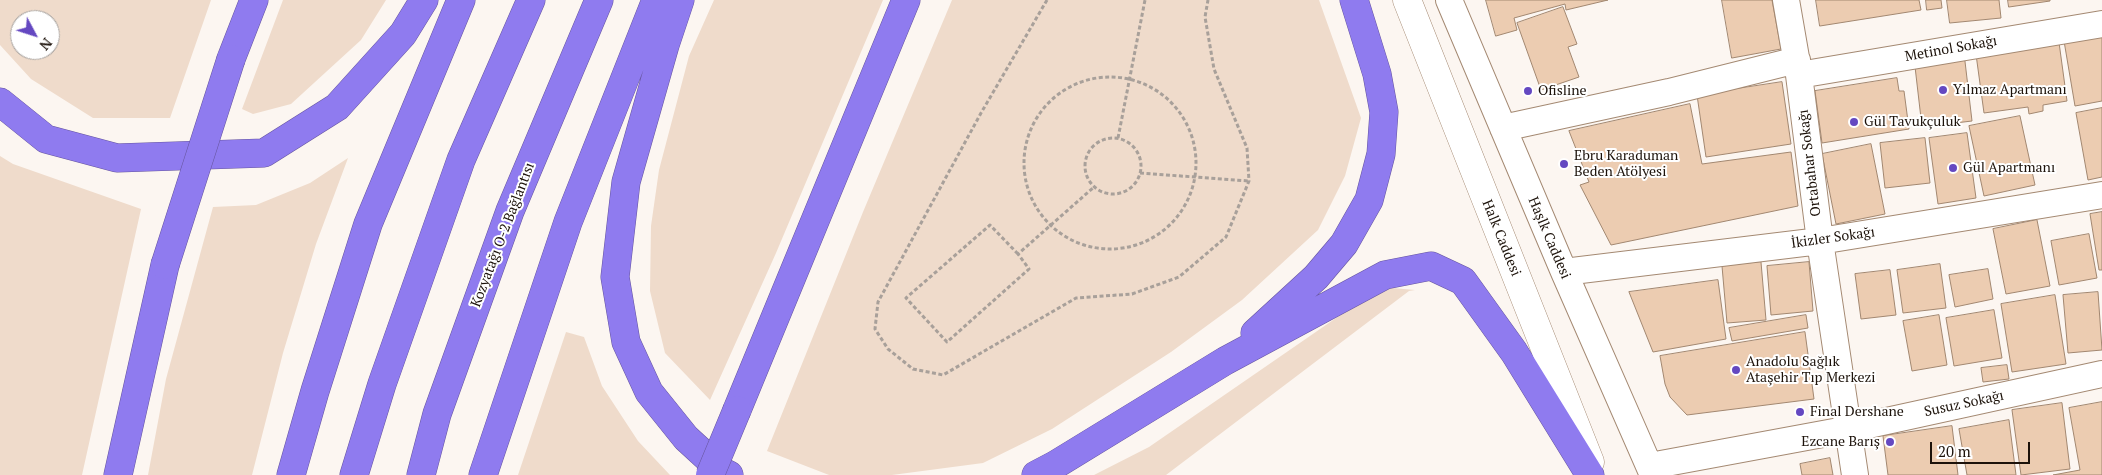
<!DOCTYPE html>
<meta charset="utf-8">
<style>
body{margin:0}
#map{position:relative;width:2102px;height:475px;overflow:hidden;background:#fcf6f1;font-family:"PT Serif",serif}
canvas{display:block}
.north{position:absolute;left:10px;top:10px;width:50px;height:50px;box-sizing:border-box;background:#fff;border:1px solid #a4a09d;border-radius:50%;rotate:130deg;font-size:14px;font-weight:700;line-height:20px;text-align:center;color:#1c120a}
.north::after{content:'';display:block;margin:auto;width:18px;height:22px;background:#6448c1;clip-path:polygon(50% 0,100% 100%,50% 72%,0 100%)}
.scale{position:absolute;left:1930px;top:442px;width:100px;height:22px;box-sizing:border-box;border:2px solid #1c120a;border-top:0;padding-left:6px;font-size:15px;line-height:18px;white-space:nowrap;color:#1c120a;-webkit-text-stroke:4px #fff;paint-order:stroke}
</style>
<div id="map">
<canvas width="2102" height="475"></canvas>
<div class="north">N</div>
<div class="scale">20 m</div>
</div>
<script>
const g = document.querySelector('canvas').getContext('2d');
g.lineJoin = 'round';
function fill(path, color) { g.fillStyle = color; g.fill(path, 'evenodd'); }
function strokePath(path, color, width, dash) { g.strokeStyle = color; g.lineWidth = width; g.lineCap = dash ? 'butt' : 'round'; g.setLineDash(dash || []); g.stroke(path); }
function label(font, color, halo, rows, align = 'center') {
  g.font = font + ' "PT Serif",serif'; g.lineWidth = 4; g.setLineDash([]); g.textBaseline = 'middle'; g.strokeStyle = halo; g.fillStyle = color; for (const [text, x, y, turn = 0] of rows) {
    g.save(); g.translate(x, y); g.rotate((+turn || 0) * Math.PI / 180); g.textAlign = isNaN(turn) ? turn : align; if (halo) g.strokeText(text, 0, 0); g.fillText(text, 0, 0); g.restore();
  }
}
fill(new Path2D(`
 M 0,0 L 211,0 L 170,118 L 93,118 L 31,79 L 0,45 ZM 20,20 L 50,20 L 50,50 L 20,50 Z
 M 283,0 L 386,0 L 361,40 L 291,104 L 253,114 L 242,109 Z
 M 714,0 L 883,0 L 776,253 L 710,400 L 665,353 L 650,291 L 651,226 L 659,170 L 689,56 Z
 M 952,0 L 1319,0 L 1361,118 L 1345,176 L 1318,230 L 1242,300 L 1171,352 L 1052,429 L 983,463 L 892,475 L 829,475 L 767,451 L 863,212 Z
 M 0,156 L 13,164 L 141,209 L 82,475 L 0,475 Z
 M 348,158 L 316,244 L 283,353 L 252,475 L 148,475 L 166,379 L 213,207 L 256,205 L 310,183 Z
 M 1381,287 L 1415,290 L 1409,291 L 1166,475 L 1094,475 L 1149,447 Z
 M 566,332 L 584,337 L 602,386 L 638,441 L 670,475 L 518,475 Z`), '#efdbcb');
const building = new Path2D(`
 M 1486,0 L 1608,0 L 1566,10 L 1565,4 L 1514,18 L 1517,30 L 1496,36 Z
 M 1722,0 L 1772,0 L 1781,49 L 1732,58 Z
 M 1816,0 L 1919,0 L 1921,10 L 1820,26 Z
 M 1926,0 L 1941,0 L 1942,8 L 1927,10 Z
 M 1947,0 L 1999,0 L 2001,18 L 1950,23 Z
 M 2008,0 L 2050,0 L 2050,1 L 2009,7 Z
 M 1563,7 L 1577,44 L 1568,47 L 1579,77 L 1541,90 L 1517,23 Z
 M 2102,28 L 2102,101 L 2075,106 L 2063,35 Z
 M 2058,35 L 2067,101 L 2043,105 L 2043,111 L 2029,114 L 2028,107 L 1984,113 L 1975,47 Z
 M 1964,53 L 1972,121 L 1922,127 L 1914,58 Z
 M 1897,78 L 1899,91 L 1904,91 L 1909,129 L 1822,143 L 1815,91 Z
 M 1782,82 L 1791,144 L 1706,157 L 1697,95 Z
 M 1690,104 L 1702,164 L 1791,152 L 1798,206 L 1611,245 L 1580,185 L 1589,182 L 1569,131 Z
 M 2102,108 L 2102,177 L 2088,180 L 2076,113 Z
 M 2020,116 L 2035,185 L 1984,196 L 1969,126 Z
 M 1967,133 L 1976,198 L 1938,204 L 1929,138 Z
 M 1925,138 L 1930,183 L 1885,188 L 1880,143 Z
 M 1871,144 L 1885,214 L 1836,224 L 1822,154 Z
 M 2102,212 L 2102,270 L 2099,270 L 2090,214 Z
 M 2037,220 L 2050,286 L 2006,294 L 1993,229 Z
 M 2089,234 L 2097,278 L 2059,285 L 2051,241 Z
 M 1761,262 L 1766,320 L 1727,323 L 1722,266 Z
 M 1809,262 L 1813,311 L 1771,315 L 1767,266 Z
 M 1940,264 L 1946,308 L 1903,313 L 1897,270 Z
 M 1988,269 L 1993,299 L 1955,307 L 1949,275 Z
 M 1890,270 L 1896,315 L 1861,319 L 1855,274 Z
 M 1718,280 L 1726,339 L 1653,352 L 1629,292 Z
 M 2098,292 L 2102,350 L 2068,353 L 2063,295 Z
 M 2055,295 L 2066,364 L 2012,372 L 2001,304 Z
 M 1994,310 L 2002,358 L 1954,366 L 1946,318 Z
 M 1806,315 L 1808,328 L 1732,341 L 1729,328 Z
 M 1939,315 L 1947,365 L 1912,371 L 1903,321 Z
 M 1805,332 L 1814,399 L 1687,415 L 1670,397 L 1665,384 L 1660,356 Z
 M 2007,365 L 2009,379 L 1983,382 L 1981,368 Z
 M 2102,402 L 2102,475 L 2053,475 L 2080,470 L 2069,408 Z
 M 2062,403 L 2070,469 L 2021,475 L 2012,410 Z
 M 2009,420 L 2016,475 L 1967,475 L 1959,429 Z
 M 1952,426 L 1958,475 L 1888,475 L 1883,436 Z
 M 1830,458 L 1833,475 L 1802,475 L 1800,464 Z`);
fill(building, '#ecccb1');
strokePath(building, '#a28770', 1);
const street = new Path2D(`
 M 1449,0 L 1564,272 L 1653,475
 M 1786,0 L 1799,75 L 1820,241 L 1855,475
 M 1799,75 L 2102,24
 M 1503,128 L 1669,92 L 1797,60
 M 1564,272 L 1820,241 L 2102,195
 M 1650,466 L 1850,429 L 2102,374`);
const secondary = new Path2D(`
 M 1407,0 L 1590,462`);
const highway = new Path2D(`
 M 680,0 L 665,45 L 626,182 L 615,277 L 626,342 L 649,392 L 686,438 L 723,472 L 729,475
 M 231,59 L 254,0
 M 0,102 L 46,139 L 117,158 L 264,153 L 337,107 L 403,34 L 424,0
 M 1255,333 L 1316,277 L 1344,244 L 1369,200 L 1381,154 L 1384,112 L 1377,74 L 1354,0
 M 737,410 L 906,0
 M 118,475 L 165,265
 M 291,475 L 315,391 L 368,224 L 461,0
 M 354,475 L 382,384 L 461,160 L 531,0
 M 421,475 L 437,414 L 510,211 L 599,0
 M 483,475 L 568,222 L 656,0
 M 1036,475 L 1055,465 L 1225,361 L 1385,275 L 1431,266 L 1463,281 L 1514,352 L 1590,475`);
strokePath(street, '#a48972', 28);
strokePath(secondary, '#a48972', 29);
strokePath(highway, '#67569f', 29);
strokePath(new Path2D(`
 M 1047,0 L 981,113 L 878,302 L 875,329 L 888,349 L 913,369 L 943,375 L 1076,298 L 1132,294 L 1179,277 L 1226,237 L 1249,181 L 1247,148 L 1214,69 L 1205,17 L 1208,0
 M1024 163a86 86 0 1 1 172 0a86 86 0 1 1-172 0Z
 M1085 166a28 28 0 1 1 56 0a28 28 0 1 1-56 0Z
 M 1118,138 L 1145,0
 M 1140,173 L 1249,181
 M 1018,254 L 990,225 L 906,298 L 947,342 L 1029,269 L 1018,254 L 1094,187`), '#a8a09a', 3, [4, 2.5]);
strokePath(street, '#fff', 26);
strokePath(secondary, '#fff', 28);
strokePath(highway, '#8f7bef', 28);
const highwayBridge = new Path2D(`
 M 165,265 L 231,59
 M 710,475 L 737,410`);
strokePath(highwayBridge, '#67569f', 29, []);
strokePath(highwayBridge, '#8f7bef', 28);
for (const [x, y, r, color] of [
 [1943,90,5,"#6448c1"],
 [1528,91,5,"#6448c1"],
 [1854,122,5,"#6448c1"],
 [1564,164,5,"#6448c1"],
 [1953,168,5,"#6448c1"],
 [1736,370,5,"#6448c1"],
 [1800,412,5,"#6448c1"],
 [1890,442,5,"#6448c1"]
]) { const dot = new Path2D(); dot.arc(x, y, r, 0, 2 * Math.PI); g.fillStyle = color; g.fill(dot); strokePath(dot, '#fff', 2); }
label('14px', '#1c120a', '#fff', [
 ["Metinol Sokağı",1951,49,-10],
 ["Ortabahar Sokağı",1810,163,-97],
 ["Kozyatağı O-2 Bağlantısı",503,235,-69],
 ["Halk Caddesi",1501,238,68],
 ["Haşlk Caddesi",1549,238,67],
 ["İkizler Sokağı",1833,238,-8],
 ["Susuz Sokağı",1964,404,-12]
]);
label('14px', '#1c120a', '#fff', [
 ["Yılmaz Apartmanı",1953,90],
 ["Ofisline",1538,91],
 ["Gül Tavukçuluk",1864,122],
 ["Ebru Karaduman",1574,156],
 ["Beden Atölyesi",1574,172],
 ["Gül Apartmanı",1963,168],
 ["Anadolu Sağlık",1746,362],
 ["Ataşehir Tıp Merkezi",1746,378],
 ["Final Dershane",1810,412],
 ["Ezcane Barış",1880,442,"right"]
], 'left');
</script>
